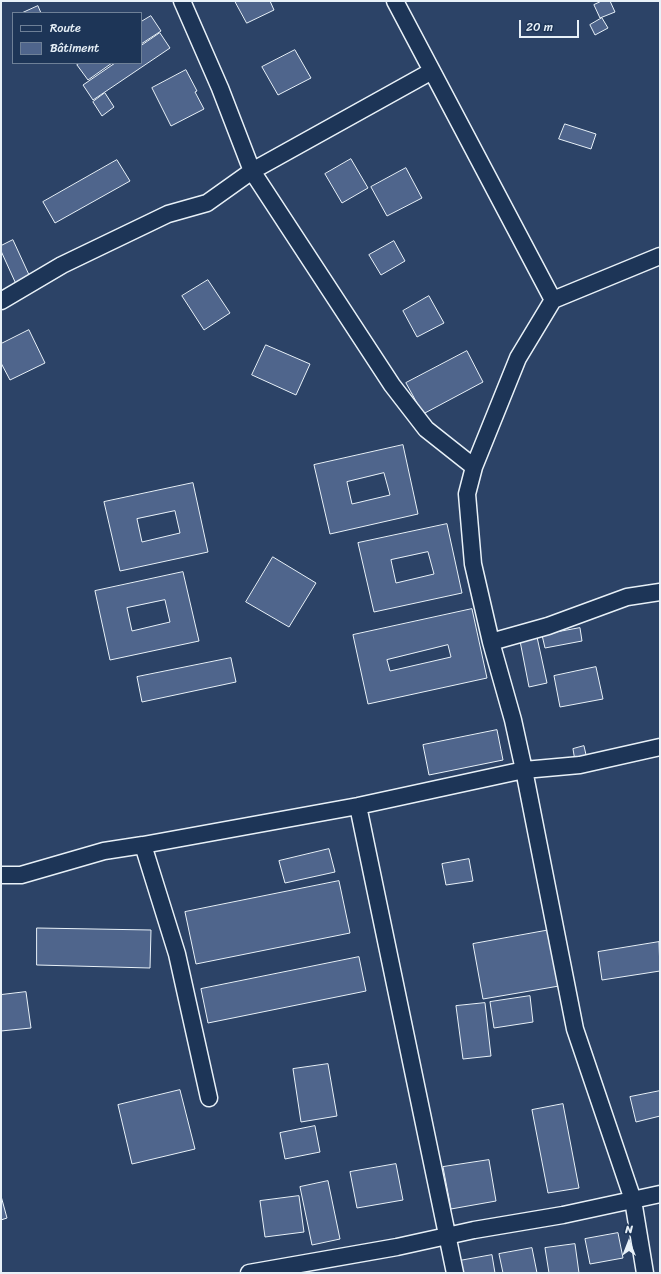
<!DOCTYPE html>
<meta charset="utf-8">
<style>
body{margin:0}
#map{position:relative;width:661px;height:1274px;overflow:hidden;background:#2c4367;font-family:Sriracha,sans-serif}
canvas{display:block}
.frame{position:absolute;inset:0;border:2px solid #e8f1f8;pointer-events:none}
.legend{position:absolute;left:12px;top:12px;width:130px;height:52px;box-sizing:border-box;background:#1d3557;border:1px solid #6e8097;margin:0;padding:5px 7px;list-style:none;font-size:12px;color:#e8f1f8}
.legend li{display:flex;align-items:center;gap:8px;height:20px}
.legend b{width:20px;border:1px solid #6e8097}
.north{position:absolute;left:609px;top:1222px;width:40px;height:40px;-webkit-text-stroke:3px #1d3557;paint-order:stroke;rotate:0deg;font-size:11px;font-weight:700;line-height:16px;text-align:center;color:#e8f1f8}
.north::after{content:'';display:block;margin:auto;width:14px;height:18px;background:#e8f1f8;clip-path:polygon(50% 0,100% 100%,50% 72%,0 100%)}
.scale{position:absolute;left:519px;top:20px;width:60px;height:18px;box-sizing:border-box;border:2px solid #e8f1f8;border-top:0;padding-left:5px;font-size:12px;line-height:14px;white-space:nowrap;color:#e8f1f8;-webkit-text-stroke:3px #1d3557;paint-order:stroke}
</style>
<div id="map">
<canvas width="661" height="1274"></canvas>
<div class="frame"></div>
<ul class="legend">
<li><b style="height:5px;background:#1d3557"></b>Route</li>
<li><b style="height:11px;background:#4f658c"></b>Bâtiment</li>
</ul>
<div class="north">N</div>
<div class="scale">20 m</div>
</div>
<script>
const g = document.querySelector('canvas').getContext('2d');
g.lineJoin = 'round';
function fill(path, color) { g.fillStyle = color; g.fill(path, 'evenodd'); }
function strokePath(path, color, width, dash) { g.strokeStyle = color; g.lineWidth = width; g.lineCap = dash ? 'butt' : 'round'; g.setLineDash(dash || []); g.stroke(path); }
const building = new Path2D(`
 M 235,1 L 270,1 L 274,10 L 247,23 Z
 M 602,1 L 610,1 L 615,12 L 600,18 L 594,5 Z
 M 38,6 L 41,13 L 22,13 Z
 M 151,16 L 161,31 L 141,44 L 141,22 Z
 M 602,18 L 608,28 L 595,35 L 590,25 Z
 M 160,33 L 170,48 L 93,100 L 83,85 L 115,63 L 141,63 L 141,46 Z
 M 295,50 L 311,78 L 278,95 L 262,67 Z
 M 80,63 L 112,63 L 88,80 L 77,65 Z
 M 186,70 L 197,91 L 195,92 L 204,109 L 171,126 L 152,88 Z
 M 105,93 L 114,107 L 102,116 L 93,102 Z
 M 565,124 L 596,134 L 591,149 L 559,139 Z
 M 351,159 L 368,188 L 342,203 L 325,174 Z
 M 117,160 L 130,181 L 55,223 L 43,202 Z
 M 406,168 L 422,198 L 387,216 L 371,187 Z
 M 13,240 L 30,277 L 16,284 L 1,251 L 1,246 Z
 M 394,241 L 405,261 L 381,275 L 369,255 Z
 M 208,280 L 230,313 L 204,330 L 182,296 Z
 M 429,296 L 444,323 L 417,337 L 403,311 Z
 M 29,330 L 45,363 L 10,380 L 1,363 L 1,344 Z
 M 266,345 L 310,364 L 296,395 L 252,375 Z
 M 467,351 L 483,382 L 423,414 L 406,383 Z
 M 403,445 L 418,514 L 330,534 L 314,465 ZM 384,473 L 390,495 L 352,504 L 347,482 Z
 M 193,483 L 208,552 L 120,571 L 104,502 ZM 175,511 L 180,533 L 142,542 L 137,519 Z
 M 447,524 L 462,593 L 374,612 L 358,543 ZM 428,552 L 434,574 L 396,583 L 391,560 Z
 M 273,557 L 316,583 L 289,627 L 246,602 Z
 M 183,572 L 199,641 L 110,660 L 95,591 ZM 165,600 L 170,622 L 132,631 L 127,608 Z
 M 472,609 L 487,678 L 368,704 L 353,635 ZM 448,645 L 451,657 L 390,671 L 387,660 Z
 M 580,628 L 582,641 L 545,648 L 542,635 Z
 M 537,637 L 547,683 L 529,687 L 520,641 Z
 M 231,658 L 236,682 L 142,702 L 137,677 Z
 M 596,667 L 603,699 L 560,707 L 554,676 Z
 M 497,730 L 503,760 L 429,775 L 423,745 Z
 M 584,746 L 587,759 L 575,761 L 573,749 Z
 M 329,849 L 335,872 L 285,883 L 279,861 Z
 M 469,859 L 473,881 L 446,885 L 442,864 Z
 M 339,881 L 350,933 L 196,964 L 185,912 Z
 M 37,928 L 151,930 L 150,968 L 37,965 Z
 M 550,930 L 559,986 L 483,999 L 473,944 Z
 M 659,942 L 660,971 L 602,980 L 598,952 Z
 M 359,957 L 366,991 L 208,1023 L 201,989 Z
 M 26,992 L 31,1028 L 1,1031 L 1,995 Z
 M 530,996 L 533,1022 L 494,1028 L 490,1002 Z
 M 485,1003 L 491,1056 L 463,1059 L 456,1006 Z
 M 328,1064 L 337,1116 L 301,1122 L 293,1069 Z
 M 180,1090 L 195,1149 L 132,1164 L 118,1105 Z
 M 660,1091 L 660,1116 L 636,1122 L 630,1097 Z
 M 563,1104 L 579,1188 L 548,1193 L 532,1110 Z
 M 315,1126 L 320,1152 L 285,1159 L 280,1133 Z
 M 489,1160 L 496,1201 L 451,1209 L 443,1167 Z
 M 396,1164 L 403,1200 L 357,1208 L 350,1172 Z
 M 328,1181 L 340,1239 L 312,1245 L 300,1187 Z
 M 1,1196 L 7,1218 L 1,1220 Z
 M 299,1196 L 304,1232 L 265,1237 L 260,1201 Z
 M 618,1233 L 623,1258 L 590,1264 L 585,1239 Z
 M 575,1244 L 579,1273 L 549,1273 L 545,1248 Z
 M 532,1248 L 537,1273 L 503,1273 L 499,1254 Z
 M 492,1255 L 495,1273 L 461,1273 L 459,1261 Z`);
fill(building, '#4f658c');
strokePath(building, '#e8f1f8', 1);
const street = new Path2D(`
 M 182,1 L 220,88 L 252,171 L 392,385 L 426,429 L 474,467
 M 395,1 L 553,300
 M 1,301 L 62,265 L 168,214 L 207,203 L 252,171 L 432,71
 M 491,642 L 548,626 L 627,597 L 660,592
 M 358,806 L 455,1273
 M 143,845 L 177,954 L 209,1098
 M 1,875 L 21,875 L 104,851 L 143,845 L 358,806 L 524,770 L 580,765 L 660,747
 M 249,1273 L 397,1247 L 474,1230 L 563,1215 L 660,1194
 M 645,1273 L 633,1200 L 575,1029 L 524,770 L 513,720 L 491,642 L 473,564 L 467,494 L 474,467 L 518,358 L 553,300 L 660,256`);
strokePath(street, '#e8f1f8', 19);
strokePath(street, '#1d3557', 16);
</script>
